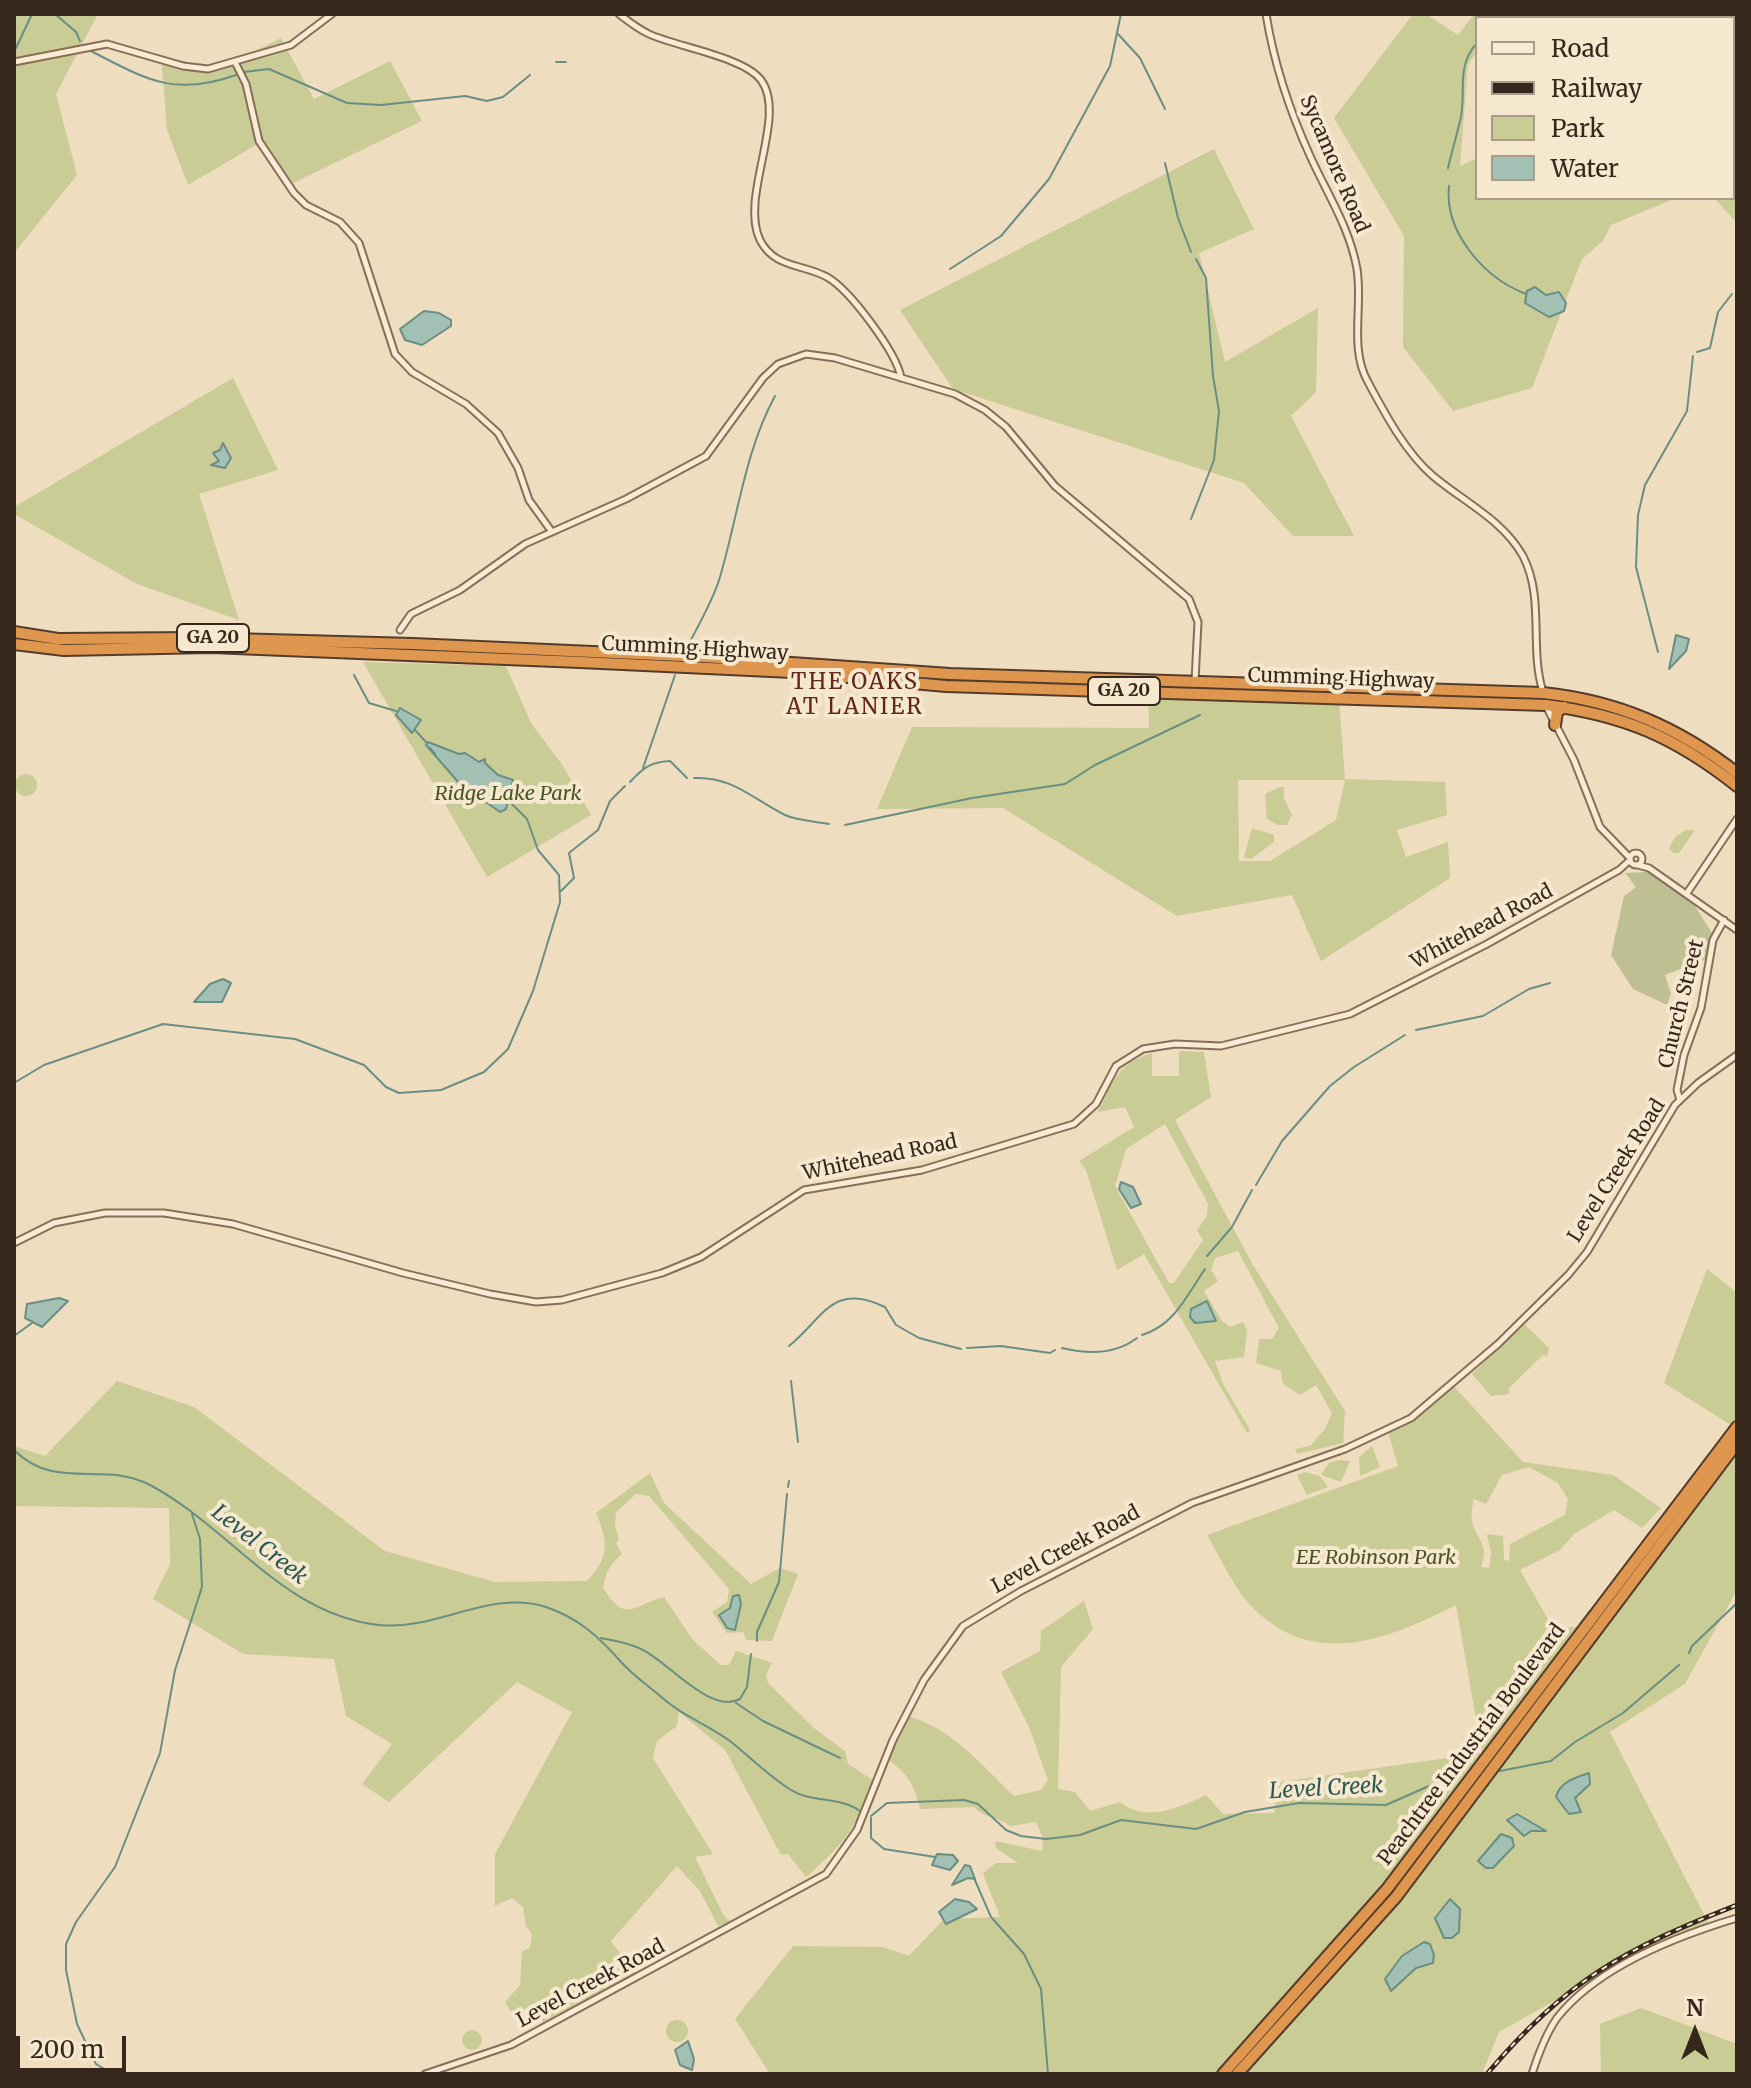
<!DOCTYPE html>
<style>
body{margin:0}
#map{position:relative;width:1751px;height:2088px;overflow:hidden;background:#eeddbf;font-family:Merriweather,serif}
canvas{display:block}
.frame{position:absolute;inset:0;border:16px solid #36271c;pointer-events:none}
.legend{position:absolute;left:1475px;top:16px;width:260px;height:184px;box-sizing:border-box;background:#f5e8cf;border:2px solid #a99b87;margin:0;padding:10px 14px;list-style:none;font-size:24px;color:#36271c}
.legend li{display:flex;align-items:center;gap:16px;height:40px}
.legend b{width:40px;border:2px solid #a99b87}
.north{position:absolute;left:1655px;top:1992px;width:80px;height:80px;-webkit-text-stroke:6px #f5e8cf;paint-order:stroke;rotate:0deg;font-size:22px;font-weight:700;line-height:32px;text-align:center;color:#36271c}
.north::after{content:'';display:block;margin:auto;width:28px;height:36px;background:#36271c;clip-path:polygon(50% 0,100% 100%,50% 72%,0 100%)}
.scale{position:absolute;left:16px;top:2036px;width:110px;height:36px;box-sizing:border-box;border:4px solid #36271c;border-top:0;padding-left:10px;font-size:24px;line-height:28px;white-space:nowrap;color:#36271c;-webkit-text-stroke:6px #f5e8cf;paint-order:stroke}
</style>
<div id="map">
<canvas width="1751" height="2088"></canvas>
<div class="frame"></div>
<ul class="legend">
<li><b style="height:10px;background:#f9ebd3"></b>Road</li>
<li><b style="height:10px;background:#36271c"></b>Railway</li>
<li><b style="height:22px;background:#c9cc94"></b>Park</li>
<li><b style="height:22px;background:#a3c0b5"></b>Water</li>
</ul>
<div class="north">N</div>
<div class="scale">200 m</div>
</div>
<script>
const g = document.querySelector('canvas').getContext('2d');
g.lineJoin = 'round';
function fill(path, color) { g.fillStyle = color; g.fill(path, 'evenodd'); }
function strokePath(path, color, width, dash) { g.strokeStyle = color; g.lineWidth = width; g.lineCap = dash ? 'butt' : 'round'; g.setLineDash(dash || []); g.stroke(path); }
function label(font, color, halo, rows, align = 'center') {
  g.font = font + ' Merriweather,serif'; g.lineWidth = 8; g.setLineDash([]); g.textBaseline = 'middle'; g.strokeStyle = halo; g.fillStyle = color; for (const [text, x, y, turn = 0] of rows) {
    g.save(); g.translate(x, y); g.rotate((+turn || 0) * Math.PI / 180); g.textAlign = isNaN(turn) ? turn : align; if (halo) g.strokeText(text, 0, 0); g.fillText(text, 0, 0); g.restore();
  }
}
fill(new Path2D(`
 M 14,14 L 98,14 L 56,94 L 77,175 L 14,253 Z
 M 1413,14 L 1426,14 L 1458,35 L 1474,14 L 1505,14 L 1502,18 L 1477,18 L 1477,52 L 1468,64 L 1460,166 L 1477,158 L 1477,198 L 1620,198 L 1622,201 L 1627,198 L 1676,198 L 1611,225 L 1603,241 L 1582,259 L 1532,388 L 1453,411 L 1403,347 L 1404,236 L 1334,118 Z
 M 1585,14 L 1656,14 L 1654,18 L 1579,18 Z
 M 1704,14 L 1737,14 L 1737,93 L 1733,88 L 1733,18 L 1706,18 Z
 M 281,38 L 314,99 L 390,61 L 422,121 L 293,183 L 261,142 L 188,185 L 167,130 L 161,55 L 209,68 L 235,61 Z
 M 1214,149 L 1254,229 L 1199,253 L 1225,362 L 1318,308 L 1316,392 L 1291,416 L 1354,536 L 1293,536 L 1244,483 L 953,389 L 900,310 Z
 M 1733,150 L 1737,153 L 1737,223 L 1714,198 L 1733,198 Z
 M 233,378 L 278,470 L 199,494 L 239,620 L 137,584 L 14,514 L 14,507 Z
 M 363,662 L 506,666 L 531,723 L 563,766 L 591,815 L 487,877 Z
 M 912,678 L 1338,686 L 1345,779 L 1445,782 L 1447,815 L 1397,830 L 1406,857 L 1448,842 L 1450,878 L 1321,961 L 1292,895 L 1177,916 L 1003,808 L 877,809 L 912,727 L 1149,728 L 1148,686 C 1069,687 991,688 912,678 ZM 1238,780 L 1345,780 L 1336,820 L 1270,861 L 1239,861 Z
 M15 785a11 11 0 1 1 22 0a11 11 0 1 1-22 0Z
 M 1279,787 L 1284,787 L 1284,798 L 1292,815 L 1287,825 L 1278,825 L 1267,819 L 1265,794 Z
 M 1252,828 L 1274,835 L 1274,842 L 1251,859 L 1244,857 Z
 M 1686,830 L 1695,830 L 1679,853 L 1673,853 L 1669,848 L 1675,837 Z
 M 1179,1051 L 1204,1052 L 1211,1097 L 1175,1120 L 1253,1265 L 1345,1411 L 1343,1443 L 1297,1454 L 1295,1449 L 1310,1446 L 1325,1429 L 1332,1413 L 1316,1385 L 1300,1395 L 1283,1384 L 1281,1371 L 1256,1363 L 1259,1339 L 1272,1339 L 1279,1328 L 1238,1251 L 1215,1258 L 1211,1270 L 1218,1281 L 1204,1291 L 1222,1321 L 1230,1327 L 1243,1322 L 1247,1330 L 1244,1357 L 1215,1361 L 1223,1384 L 1250,1430 L 1247,1433 L 1144,1254 L 1117,1270 L 1086,1170 L 1079,1161 L 1134,1127 L 1125,1107 L 1098,1112 C 1113,1081 1118,1063 1152,1053 L 1152,1076 L 1179,1076 ZM 1165,1124 L 1208,1204 L 1207,1216 L 1197,1230 L 1203,1240 L 1174,1283 L 1169,1283 L 1115,1186 L 1126,1149 Z
 M 1707,1269 L 1737,1293 L 1737,1429 L 1664,1383 Z
 M 1524,1324 L 1549,1348 L 1547,1357 L 1543,1355 L 1509,1388 L 1509,1394 L 1491,1396 L 1472,1374 Z
 M 117,1381 L 194,1407 L 385,1551 L 495,1582 L 587,1581 C 609,1557 609,1543 596,1513 L 650,1473 L 664,1503 L 751,1584 L 780,1568 L 798,1574 L 772,1641 L 746,1640 L 743,1632 L 727,1633 L 712,1612 L 727,1602 L 729,1589 L 649,1496 L 636,1494 L 616,1512 L 615,1526 L 619,1539 L 616,1543 L 622,1554 C 610,1564 606,1572 603,1587 C 625,1625 634,1605 664,1597 L 693,1640 L 721,1665 L 729,1665 L 736,1651 L 772,1663 L 766,1675 L 768,1683 L 814,1728 L 845,1751 L 848,1764 L 873,1780 C 855,1830 845,1843 806,1877 L 788,1854 L 781,1855 L 725,1750 L 679,1712 L 677,1726 L 657,1741 L 653,1758 L 713,1854 L 695,1857 L 724,1916 L 731,1922 L 718,1926 L 700,1891 L 677,1866 L 611,1941 L 635,1974 L 543,2022 L 531,2007 L 512,2014 L 505,2002 L 520,1985 L 522,1951 L 530,1948 L 532,1934 L 526,1926 L 523,1907 L 512,1898 L 495,1906 L 495,1854 L 572,1712 L 517,1682 L 389,1802 L 362,1784 L 392,1744 L 346,1716 L 334,1659 L 243,1654 L 153,1599 L 170,1564 L 169,1508 L 14,1506 L 14,1446 L 45,1456 Z
 M 1451,1383 L 1523,1462 L 1613,1475 L 1661,1508 L 1642,1528 L 1614,1510 L 1574,1534 L 1560,1550 L 1520,1570 L 1553,1628 L 1576,1627 L 1589,1610 L 1606,1622 L 1737,1448 L 1737,1590 L 1685,1684 L 1610,1732 L 1710,1926 L 1661,1941 L 1499,2032 L 1482,2074 L 770,2074 L 735,2019 L 793,1946 L 883,1947 L 909,1956 L 944,1919 L 1000,1917 L 983,1873 L 996,1863 L 1018,1863 L 996,1848 L 995,1841 L 1042,1851 L 1043,1838 L 1036,1822 L 1010,1826 C 998,1816 987,1820 974,1807 L 920,1809 C 914,1782 905,1771 883,1756 L 903,1715 C 951,1726 980,1764 1014,1796 L 1041,1790 L 1048,1780 L 1029,1727 L 1001,1672 L 1040,1651 L 1041,1631 L 1084,1601 L 1093,1629 L 1061,1667 L 1058,1789 L 1075,1792 L 1090,1811 L 1120,1802 C 1146,1823 1179,1808 1206,1795 L 1223,1814 L 1274,1813 L 1279,1782 L 1482,1753 L 1456,1605 C 1388,1639 1316,1670 1253,1608 C 1234,1589 1221,1558 1207,1535 L 1398,1466 L 1387,1428 L 1418,1414 ZM 1529,1467 L 1558,1483 L 1568,1499 L 1565,1515 L 1510,1544 L 1509,1561 L 1504,1560 L 1503,1536 L 1487,1534 L 1491,1553 L 1489,1568 L 1481,1567 C 1490,1543 1476,1540 1472,1521 C 1471,1514 1473,1506 1473,1499 L 1486,1504 L 1502,1475 Z
 M 1372,1446 L 1380,1467 L 1360,1476 L 1359,1457 Z
 M 1339,1460 L 1350,1461 L 1341,1482 L 1321,1475 L 1329,1463 Z
 M 1305,1472 L 1320,1476 L 1328,1487 L 1307,1495 L 1297,1475 Z
 M 1641,2008 L 1737,2044 L 1737,2074 L 1601,2074 L 1600,2024 Z
 M666 2031a11 11 0 1 1 22 0a11 11 0 1 1-22 0Z
 M462 2040a10 10 0 1 1 20 0a10 10 0 1 1-20 0Z`), '#c9cc94');
fill(new Path2D(`
 M 1647,872 L 1693,903 L 1712,933 L 1707,959 L 1665,975 L 1671,994 L 1667,1005 L 1633,989 L 1611,955 L 1624,896 L 1636,887 L 1625,873 Z`), '#bec093');
const water = new Path2D(`
 M 1535,287 L 1546,295 L 1559,292 L 1566,303 L 1564,311 L 1549,317 L 1525,303 L 1527,291 Z
 M 424,311 L 439,313 L 451,320 L 451,326 L 422,345 L 405,340 L 400,329 Z
 M 223,443 L 231,458 L 225,468 L 211,465 L 219,461 L 213,453 L 220,450 Z
 M 1676,635 L 1689,639 L 1686,651 L 1669,669 Z
 M 400,708 L 421,720 L 412,733 L 396,715 Z
 M 428,742 L 459,754 L 465,753 L 479,762 L 485,759 L 485,763 L 498,775 L 513,780 L 506,809 L 500,812 L 480,798 L 472,798 L 426,745 Z
 M 223,979 L 231,983 L 222,1002 L 194,1002 L 210,984 Z
 M 1121,1182 L 1133,1187 L 1141,1204 L 1131,1208 L 1119,1189 Z
 M 59,1298 L 68,1301 L 42,1327 L 25,1318 L 27,1304 Z
 M 1207,1301 L 1216,1321 L 1195,1323 L 1190,1317 L 1191,1309 Z
 M 739,1595 L 741,1604 L 735,1630 L 727,1628 L 719,1615 L 730,1608 L 733,1596 Z
 M 1589,1773 L 1590,1784 L 1575,1798 L 1581,1812 L 1569,1814 L 1556,1797 C 1559,1782 1577,1777 1589,1773 Z
 M 1517,1814 L 1546,1831 L 1531,1831 L 1524,1836 L 1507,1820 Z
 M 1501,1834 L 1512,1838 L 1514,1846 L 1493,1868 L 1486,1868 L 1478,1861 Z
 M 937,1854 L 953,1855 L 958,1861 L 950,1870 L 932,1865 Z
 M 965,1865 L 970,1866 L 975,1879 L 968,1878 L 952,1885 Z
 M 955,1899 L 969,1902 L 977,1909 L 946,1924 L 939,1912 Z
 M 1450,1899 L 1460,1909 L 1459,1932 L 1452,1938 L 1444,1938 L 1435,1918 Z
 M 1424,1942 L 1430,1944 L 1434,1955 L 1433,1963 L 1416,1968 L 1391,1991 L 1385,1979 L 1402,1956 Z
 M 688,2041 L 694,2059 L 692,2070 L 680,2065 L 675,2050 Z`);
fill(water, '#a3c0b5');
strokePath(water, '#6a8e83', 2);
strokePath(new Path2D(`
 M 55,14 L 76,32 L 80,41
 M 1501,18 L 1505,14
 M 1118,34 L 1140,58 L 1165,109
 M 87,49 C 144,78 172,98 236,75
 M 14,52 L 32,14
 M 556,62 L 566,62
 M 244,72 L 269,69 L 347,103 L 381,105 L 465,96 L 487,101 L 503,97 L 530,75
 M 1165,163 L 1178,218 L 1191,252
 M 1448,168 C 1452,151 1457,134 1461,117 C 1466,90 1456,66 1477,43
 M 1449,186 C 1444,232 1484,278 1526,294
 M 950,269 L 1001,236 L 1049,179 L 1110,66 L 1121,14
 M 1697,352 L 1710,348 L 1718,312 L 1732,294
 M 1191,519 L 1214,460 L 1219,411 L 1213,376 L 1206,278 L 1196,259
 M 686,649 C 698,626 713,601 720,577 C 738,516 745,451 775,396
 M 1658,652 L 1636,567 L 1638,515 L 1645,485 L 1687,411 L 1693,356
 M 354,675 L 369,703 L 396,711
 M 415,730 L 427,743
 M 430,748 L 435,754
 M 643,768 L 675,675
 M 694,778 C 732,776 753,799 785,815 C 799,821 814,821 829,824
 M 630,782 C 643,768 650,762 670,761 L 687,778
 M 845,825 L 972,798 L 1065,784 L 1095,765 L 1200,715
 M 561,891 L 574,878 L 569,853 L 598,830 L 610,801 L 625,786
 M 1416,1030 L 1483,1016 L 1529,989 L 1550,983
 M 14,1083 L 44,1065 L 163,1024 L 295,1039 L 364,1065 L 386,1087 L 399,1093 L 441,1090 L 484,1072 L 508,1049 L 533,991 L 560,902 L 559,875 L 538,850 L 527,819 L 510,802
 M 1256,1185 L 1282,1141 L 1330,1086 L 1354,1067 L 1405,1035
 M 1207,1256 L 1232,1227 L 1252,1190
 M 1142,1335 C 1175,1325 1187,1295 1205,1269
 M 14,1336 L 32,1323
 M 789,1346 C 823,1319 832,1281 885,1307 L 896,1325 L 919,1338 L 961,1349
 M 967,1348 L 1001,1346 L 1050,1353 L 1055,1350
 M 1062,1348 C 1087,1354 1115,1355 1137,1338
 M 791,1381 L 798,1442
 M 14,1450 C 56,1492 103,1460 150,1485 C 231,1528 282,1614 379,1625 C 436,1631 490,1589 546,1607 C 579,1618 600,1638 622,1663 C 633,1675 647,1685 659,1695 C 680,1715 707,1724 730,1741 C 750,1757 769,1776 791,1790 C 812,1803 839,1796 860,1811
 M 788,1487 L 789,1481
 M 601,1638 C 615,1641 630,1643 643,1650 C 668,1662 711,1715 740,1699 L 747,1687 L 751,1654
 M 757,1641 L 757,1632 L 779,1582 L 787,1494
 M 1689,1653 L 1692,1646 L 1737,1603
 M 736,1703 L 763,1721 L 840,1758
 M 1500,1771 L 1551,1761 L 1575,1742 L 1623,1713 L 1679,1665
 M 871,1816 L 887,1803 L 964,1800 L 978,1804 L 1006,1830 L 1021,1836 L 1046,1839 L 1080,1835 L 1121,1820 L 1196,1829 L 1245,1812 L 1299,1803 L 1386,1805 L 1463,1771
 M 871,1818 L 871,1838 L 884,1849 L 935,1857
 M 974,1878 L 991,1917 L 1024,1954 L 1041,1989 L 1048,2074
 M 113,2074 L 96,2064 L 77,2024 L 66,1970 L 66,1944 L 76,1922 L 115,1867 L 160,1753 L 175,1670 L 202,1587 L 200,1539 L 192,1514`), '#6a8e83', 2);
const minor = new Path2D(`
 M 619,14 C 628,21 638,29 649,34 C 677,47 744,57 761,80 C 788,116 739,197 760,240 C 774,268 803,264 827,277 C 850,290 897,353 901,378
 M 1266,14 C 1274,64 1290,112 1311,158 C 1328,195 1350,229 1357,269 C 1363,306 1349,349 1368,382 C 1385,414 1406,453 1433,476 C 1464,502 1503,520 1523,556 C 1545,599 1529,647 1543,692
 M 14,62 L 107,44 L 183,66 L 208,69 L 291,45 L 332,14
 M 235,62 L 246,84 L 259,141 L 294,193 L 306,205 L 340,222 L 359,243 L 395,354 L 412,372 L 466,404 L 498,433 L 518,468 L 529,500 L 552,532
 M 400,630 L 411,614 L 460,590 L 525,544 L 626,499 L 706,456 L 763,378 L 778,364 L 806,354 L 835,358 L 955,394 L 985,410 L 1006,427 L 1055,486 L 1189,599 L 1198,622 L 1195,681
 M 1546,706 L 1574,760 L 1600,827 L 1630,858
 M1630 859a6 6 0 1 1 12 0a6 6 0 1 1-12 0Z
 M 1638,865 L 1649,868 L 1737,930
 M 1687,893 L 1737,819
 M 1680,1100 L 1677,1090 L 1684,1055 L 1701,1008 L 1713,940 L 1724,920
 M 14,1243 L 54,1223 L 105,1213 L 164,1213 L 233,1224 L 403,1273 L 490,1294 L 536,1302 L 562,1300 L 662,1273 L 701,1257 L 804,1190 L 922,1170 L 1074,1124 L 1096,1104 L 1116,1066 L 1143,1049 L 1175,1044 L 1221,1046 L 1350,1014 L 1487,944 L 1619,870 L 1630,860
 M 425,2074 L 511,2045 L 826,1874 L 857,1830 L 893,1740 L 924,1680 L 963,1626 L 1021,1591 L 1192,1503 L 1345,1449 L 1411,1418 L 1498,1344 L 1568,1275 L 1587,1252 L 1675,1105 L 1698,1083 L 1737,1055
 M 1532,2074 C 1538,2055 1545,2035 1557,2018 C 1597,1967 1677,1936 1737,1918`);
const highway = new Path2D(`
 M 14,632 L 58,639 L 196,638 L 413,644 L 705,657 L 950,674 L 1543,693 C 1618,701 1678,727 1737,773
 M 14,644 L 64,650 L 211,647 L 580,662 L 792,672 L 946,686 L 1546,705 C 1624,715 1675,737 1737,786
 M 1555,725 L 1557,712 L 1564,707
 M 1223,2074 L 1387,1889 L 1737,1427
 M 1237,2074 L 1396,1897 L 1737,1443`);
strokePath(minor, '#876e58', 9);
strokePath(highway, '#543c2c', 14);
strokePath(minor, '#f9ebd3', 5);
strokePath(highway, '#df974f', 10);
const rail = new Path2D(`
 M 1487,2074 C 1566,1980 1625,1949 1737,1905`);
strokePath(rail, '#36271c', 5);
strokePath(rail, '#f5e8cf', 2, [6]);
for (const [x, y, w] of [
 [213,638,72],
 [1124,691,72]
]) { const box = new Path2D(); box.roundRect(x - w / 2, y - 14, w, 28, 6); g.fillStyle = '#f5e8cf'; g.fill(box); strokePath(box, '#36271c', 2); }
label('bold 18px', '#36271c', null, [
 ["GA 20",213,638],
 ["GA 20",1124,691]
]);
label('20px', '#36271c', '#f5e8cf', [
 ["Sycamore Road",1334,164,67],
 ["Cumming Highway",695,649,3],
 ["Cumming Highway",1341,679,2],
 ["Whitehead Road",1482,927,-28],
 ["Church Street",1682,1004,-76],
 ["Whitehead Road",880,1158,-12],
 ["Level Creek Road",1617,1171,-58],
 ["Level Creek Road",1066,1550,-28],
 ["Peachtree Industrial Boulevard",1472,1745,-53],
 ["Level Creek Road",591,1984,-28]
]);
label('italic 20px', '#4a5323', '#f5e8cf', [
 ["Ridge Lake Park",508,794],
 ["EE Robinson Park",1376,1558]
]);
g.letterSpacing = '2px';
label('22px', '#63261b', '#f5e8cf', [
 ["THE OAKS",855,683],
 ["AT LANIER",855,708]
]);
g.letterSpacing = '0px';
label('italic 22px', '#2b5651', '#f5e8cf', [
 ["Level Creek",259,1545,38],
 ["Level Creek",1326,1789,-3]
]);
</script>
